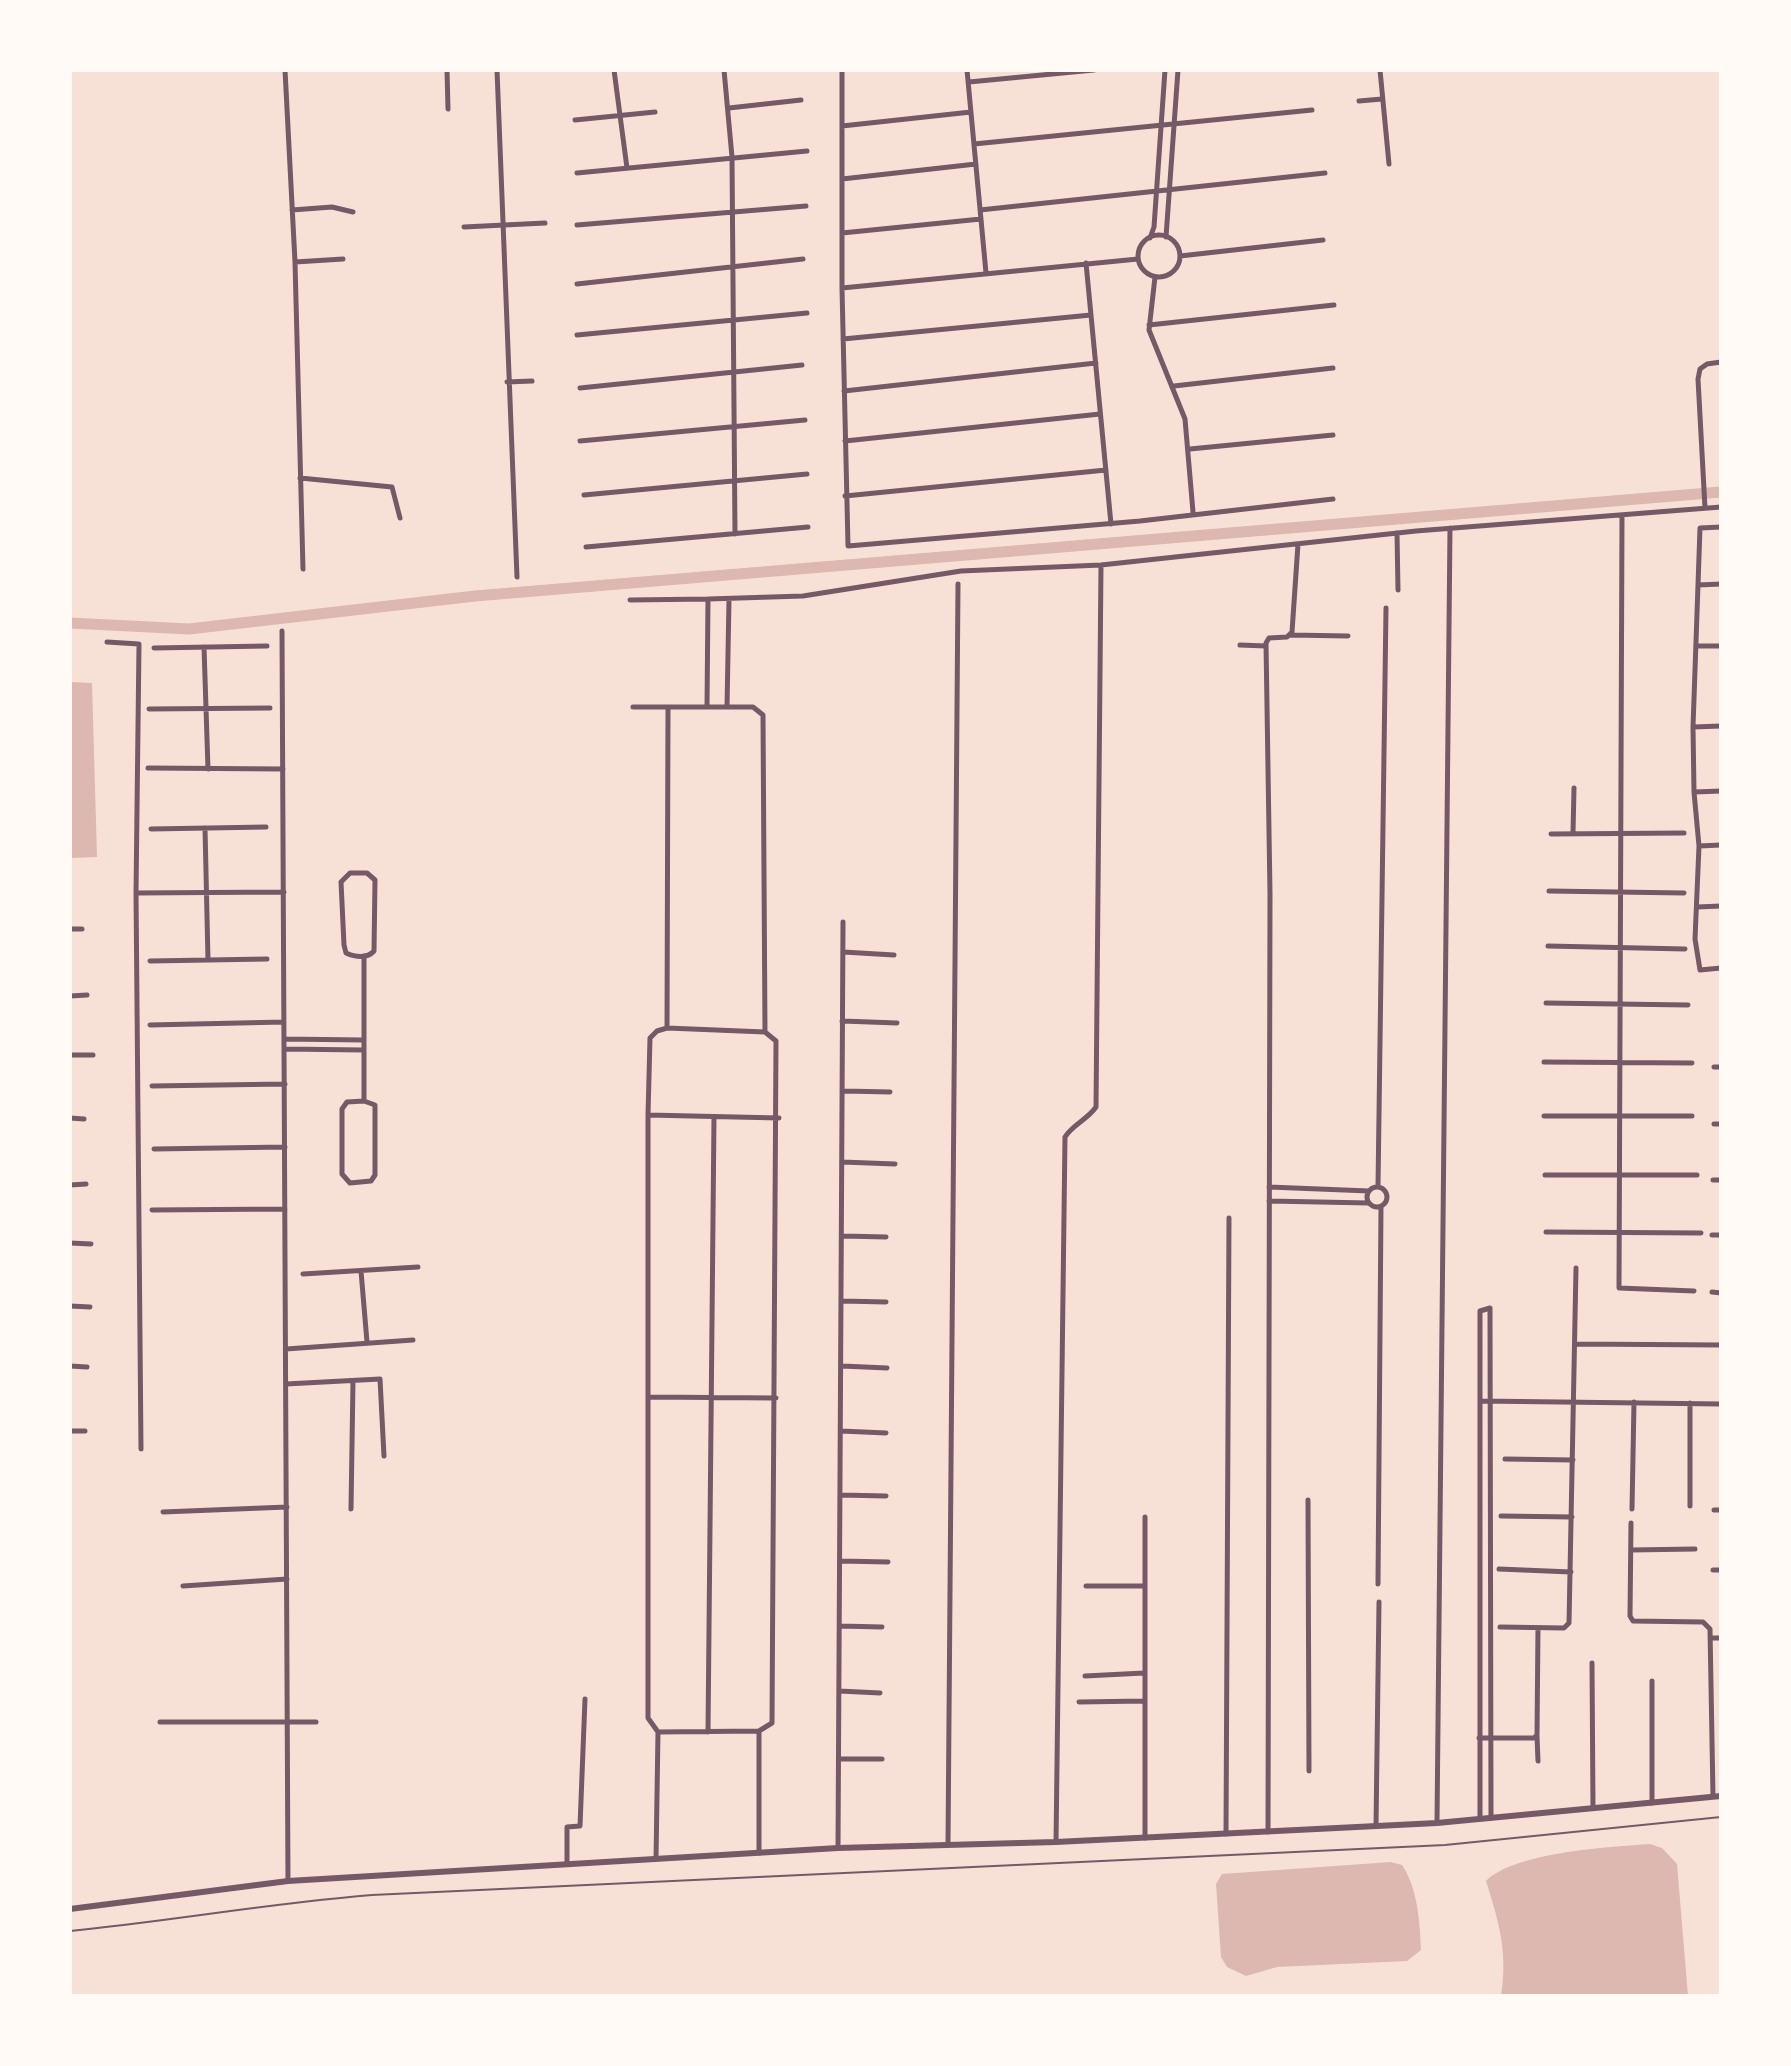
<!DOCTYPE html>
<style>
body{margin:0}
#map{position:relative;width:1791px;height:2066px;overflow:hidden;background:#f7e1d7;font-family:"DM Sans",sans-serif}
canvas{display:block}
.frame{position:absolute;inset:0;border:72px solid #fffaf5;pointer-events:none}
</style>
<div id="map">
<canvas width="1791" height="2066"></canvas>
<div class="frame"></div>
</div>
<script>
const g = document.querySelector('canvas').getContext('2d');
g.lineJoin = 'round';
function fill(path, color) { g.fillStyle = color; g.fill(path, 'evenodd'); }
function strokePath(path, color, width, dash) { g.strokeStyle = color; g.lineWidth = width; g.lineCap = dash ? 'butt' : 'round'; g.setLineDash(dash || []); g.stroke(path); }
fill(new Path2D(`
 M 70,682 L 92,683 L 97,857 L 70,858 Z
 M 1650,1844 L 1662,1848 L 1677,1864 L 1688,1996 L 1501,1996 C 1508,1953 1499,1922 1486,1881 C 1515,1852 1609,1847 1650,1844 Z
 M 1391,1862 L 1402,1865 C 1418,1888 1420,1924 1421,1950 L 1407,1961 L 1277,1967 L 1246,1976 L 1227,1967 L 1221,1957 L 1216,1884 L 1222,1874 Z`), '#dcb8b0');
strokePath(new Path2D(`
 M 70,623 L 189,629 L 475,596 L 1721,492`), '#dcb8b0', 11);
strokePath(new Path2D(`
 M 70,1931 C 171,1921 271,1903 372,1895 L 1445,1845 L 1721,1817`), '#755966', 2);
strokePath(new Path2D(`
 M 285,70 L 295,262 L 303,569
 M 447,70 L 448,109
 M 497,70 L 517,577
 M 614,70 L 627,168
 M 724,70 L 732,157 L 735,534
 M 842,70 L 842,288 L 848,546 L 1140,521 L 1333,499
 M 967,70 L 986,273
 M 1380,70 L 1389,164
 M 969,82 L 1094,70
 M 1359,101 L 1382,99
 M 729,108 L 801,100
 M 575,120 L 655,112
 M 842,126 L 971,112
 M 974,144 L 1312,110
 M 577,173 L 807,151
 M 842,179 L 976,164
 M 292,210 L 332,207 L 353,212
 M 980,210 L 1325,173
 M 577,225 L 806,206
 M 464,227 L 545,223
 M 842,233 L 981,219
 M1138 256a21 21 0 1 1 42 0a21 21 0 1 1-42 0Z
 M 1166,237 L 1178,70
 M 1150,238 L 1154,227 L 1165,70
 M 1180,256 L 1323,240
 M 295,262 L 343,259
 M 1086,263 L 1111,524
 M 1155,277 L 1149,330 L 1185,419 L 1193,512
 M 577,284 L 803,259
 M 842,288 L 1138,259
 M 1149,325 L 1334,305
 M 577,335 L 807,313
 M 843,339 L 1091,315
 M 507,382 L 532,381
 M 1174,386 L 1333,368
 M 580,388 L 802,365
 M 844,391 L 1096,363
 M 580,441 L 805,420
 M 845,441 L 1100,414
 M 1190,449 L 1333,435
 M 300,478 L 392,487 L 400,518
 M 584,495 L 807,474
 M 845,496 L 1106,470
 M 1705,508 L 1698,379 L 1700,369 L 1707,364 L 1721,362
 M 1622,515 L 1619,1288 L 1694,1291
 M 1721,527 L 1700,528 L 1693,727 L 1694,792 L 1699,846 L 1695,939 L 1700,970 L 1721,968
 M 1397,533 L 1398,590
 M 586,547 L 808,527
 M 1698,585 L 1721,584
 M 630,600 L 708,599
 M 282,631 L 288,1881
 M 1290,635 L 1348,636
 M 107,642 L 139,644 L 136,893 L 141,1449
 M 1240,645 L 1266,646
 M 1696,646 L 1721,646
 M 204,647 L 208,769
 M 154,648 L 267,646
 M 633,707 L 753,707 L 763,715 L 765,1032
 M 707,707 L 708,599 L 803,596 L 961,571 L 1101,565 L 1416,531 L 1721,507
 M 727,707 L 729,600
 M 149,709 L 270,708
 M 1693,727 L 1721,726
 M 148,768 L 283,769
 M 1694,792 L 1721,791
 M 205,828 L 208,960
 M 151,829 L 266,827
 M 1573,833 L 1574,788
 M 1551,834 L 1684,833
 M 1699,846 L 1721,845
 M 350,873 L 367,873 L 375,880 L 374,951 C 367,959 355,957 346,953 L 344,945 L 341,882 Z
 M 1549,891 L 1684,893
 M 136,893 L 284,892
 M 1697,907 L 1721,906
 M 70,929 L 82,929
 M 1548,946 L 1685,949
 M 843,952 L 894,955
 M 150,961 L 267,959
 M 70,996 L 87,995
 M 1546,1003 L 1688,1005
 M 842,1021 L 897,1023
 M 150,1025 L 284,1022
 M 667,1028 L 765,1032 L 776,1041 L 772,1723 L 759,1731 L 658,1732 L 648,1718 L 648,1115 L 650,1038 L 657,1031 Z
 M 667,1028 L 668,707
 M 284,1039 L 363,1040
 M 284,1049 L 363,1050
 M 70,1055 L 93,1055
 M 1544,1062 L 1692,1063
 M 1714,1067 L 1721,1067
 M 152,1086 L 285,1084
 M 844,1091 L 890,1092
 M 364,1101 L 375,1105 L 375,1175 L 371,1181 L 350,1183 L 342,1174 L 342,1109 L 347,1102 Z
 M 364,1101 L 364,956
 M 648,1115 L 779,1118
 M 1544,1116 L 1692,1116
 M 70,1118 L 84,1119
 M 1714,1124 L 1721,1124
 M 154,1149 L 285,1147
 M 842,1162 L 895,1164
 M 1545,1175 L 1697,1175
 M 1713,1180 L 1721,1180
 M 70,1185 L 86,1184
 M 1269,1187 L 1369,1191
 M 1378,1187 L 1386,608
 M1367 1197a10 10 0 1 1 20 0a10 10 0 1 1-20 0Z
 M 1269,1201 L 1369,1203
 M 152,1210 L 285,1209
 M 1546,1232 L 1701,1233
 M 1712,1235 L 1721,1235
 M 843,1236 L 886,1237
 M 70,1243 L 91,1244
 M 361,1271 L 367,1342
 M 303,1274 L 418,1267
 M 1712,1292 L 1721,1293
 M 842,1301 L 886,1302
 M 70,1306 L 90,1307
 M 1575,1344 L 1721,1345
 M 286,1349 L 413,1340
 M 70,1366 L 87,1367
 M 842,1366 L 887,1368
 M 286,1384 L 380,1379 L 384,1456
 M 648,1397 L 776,1398
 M 1480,1401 L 1721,1404
 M 1690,1403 L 1690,1506
 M 70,1431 L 85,1431
 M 841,1431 L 886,1433
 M 1505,1459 L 1573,1460
 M 841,1495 L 886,1496
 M 1308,1500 L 1309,1771
 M 351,1509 L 353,1381
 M 1632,1509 L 1634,1402
 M 1714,1510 L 1721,1510
 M 163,1512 L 287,1507
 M 1501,1516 L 1572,1517
 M 1631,1523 L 1630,1616 L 1633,1621 L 1703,1622 L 1710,1629 L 1713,1796
 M 1631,1550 L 1695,1549
 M 840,1561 L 888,1562
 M 1499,1569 L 1571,1572
 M 1713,1570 L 1721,1570
 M 1378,1584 L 1381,1207
 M 183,1586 L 287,1579
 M 1086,1586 L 1145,1586
 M 840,1626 L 882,1627
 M 1500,1627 L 1564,1628 L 1569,1623 L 1576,1268
 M 1710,1638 L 1721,1638
 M 1592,1663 L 1593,1808
 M 1085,1676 L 1144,1673
 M 839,1691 L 880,1693
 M 1079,1702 L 1144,1701
 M 160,1722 L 316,1722
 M 759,1731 L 759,1853
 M 708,1732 L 714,1117
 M 1537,1736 L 1538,1761
 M 1479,1738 L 1534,1738 L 1537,1735 L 1538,1628
 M 839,1759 L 882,1759
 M 1652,1803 L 1652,1681
 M 1480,1819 L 1480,1311 L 1490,1308 L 1491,1818
 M 1437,1823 L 1450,528
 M 1376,1826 L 1379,1602
 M 1268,1832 L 1270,894 L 1266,643 L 1269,638 L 1287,637 L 1292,632 L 1298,544
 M 1226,1834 L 1229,1218
 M 1145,1838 L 1145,1517
 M 1056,1842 L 1065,1137 C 1073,1124 1087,1120 1096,1107 L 1101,565
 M 948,1844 L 958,584
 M 838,1848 L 843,922
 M 656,1859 L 658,1732
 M 567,1864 L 567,1827 L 580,1826 L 585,1699`), '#755966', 5);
strokePath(new Path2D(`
 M 70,1909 L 288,1881 L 838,1848 L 1056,1842 L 1437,1823 L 1721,1796`), '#755966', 6);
</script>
